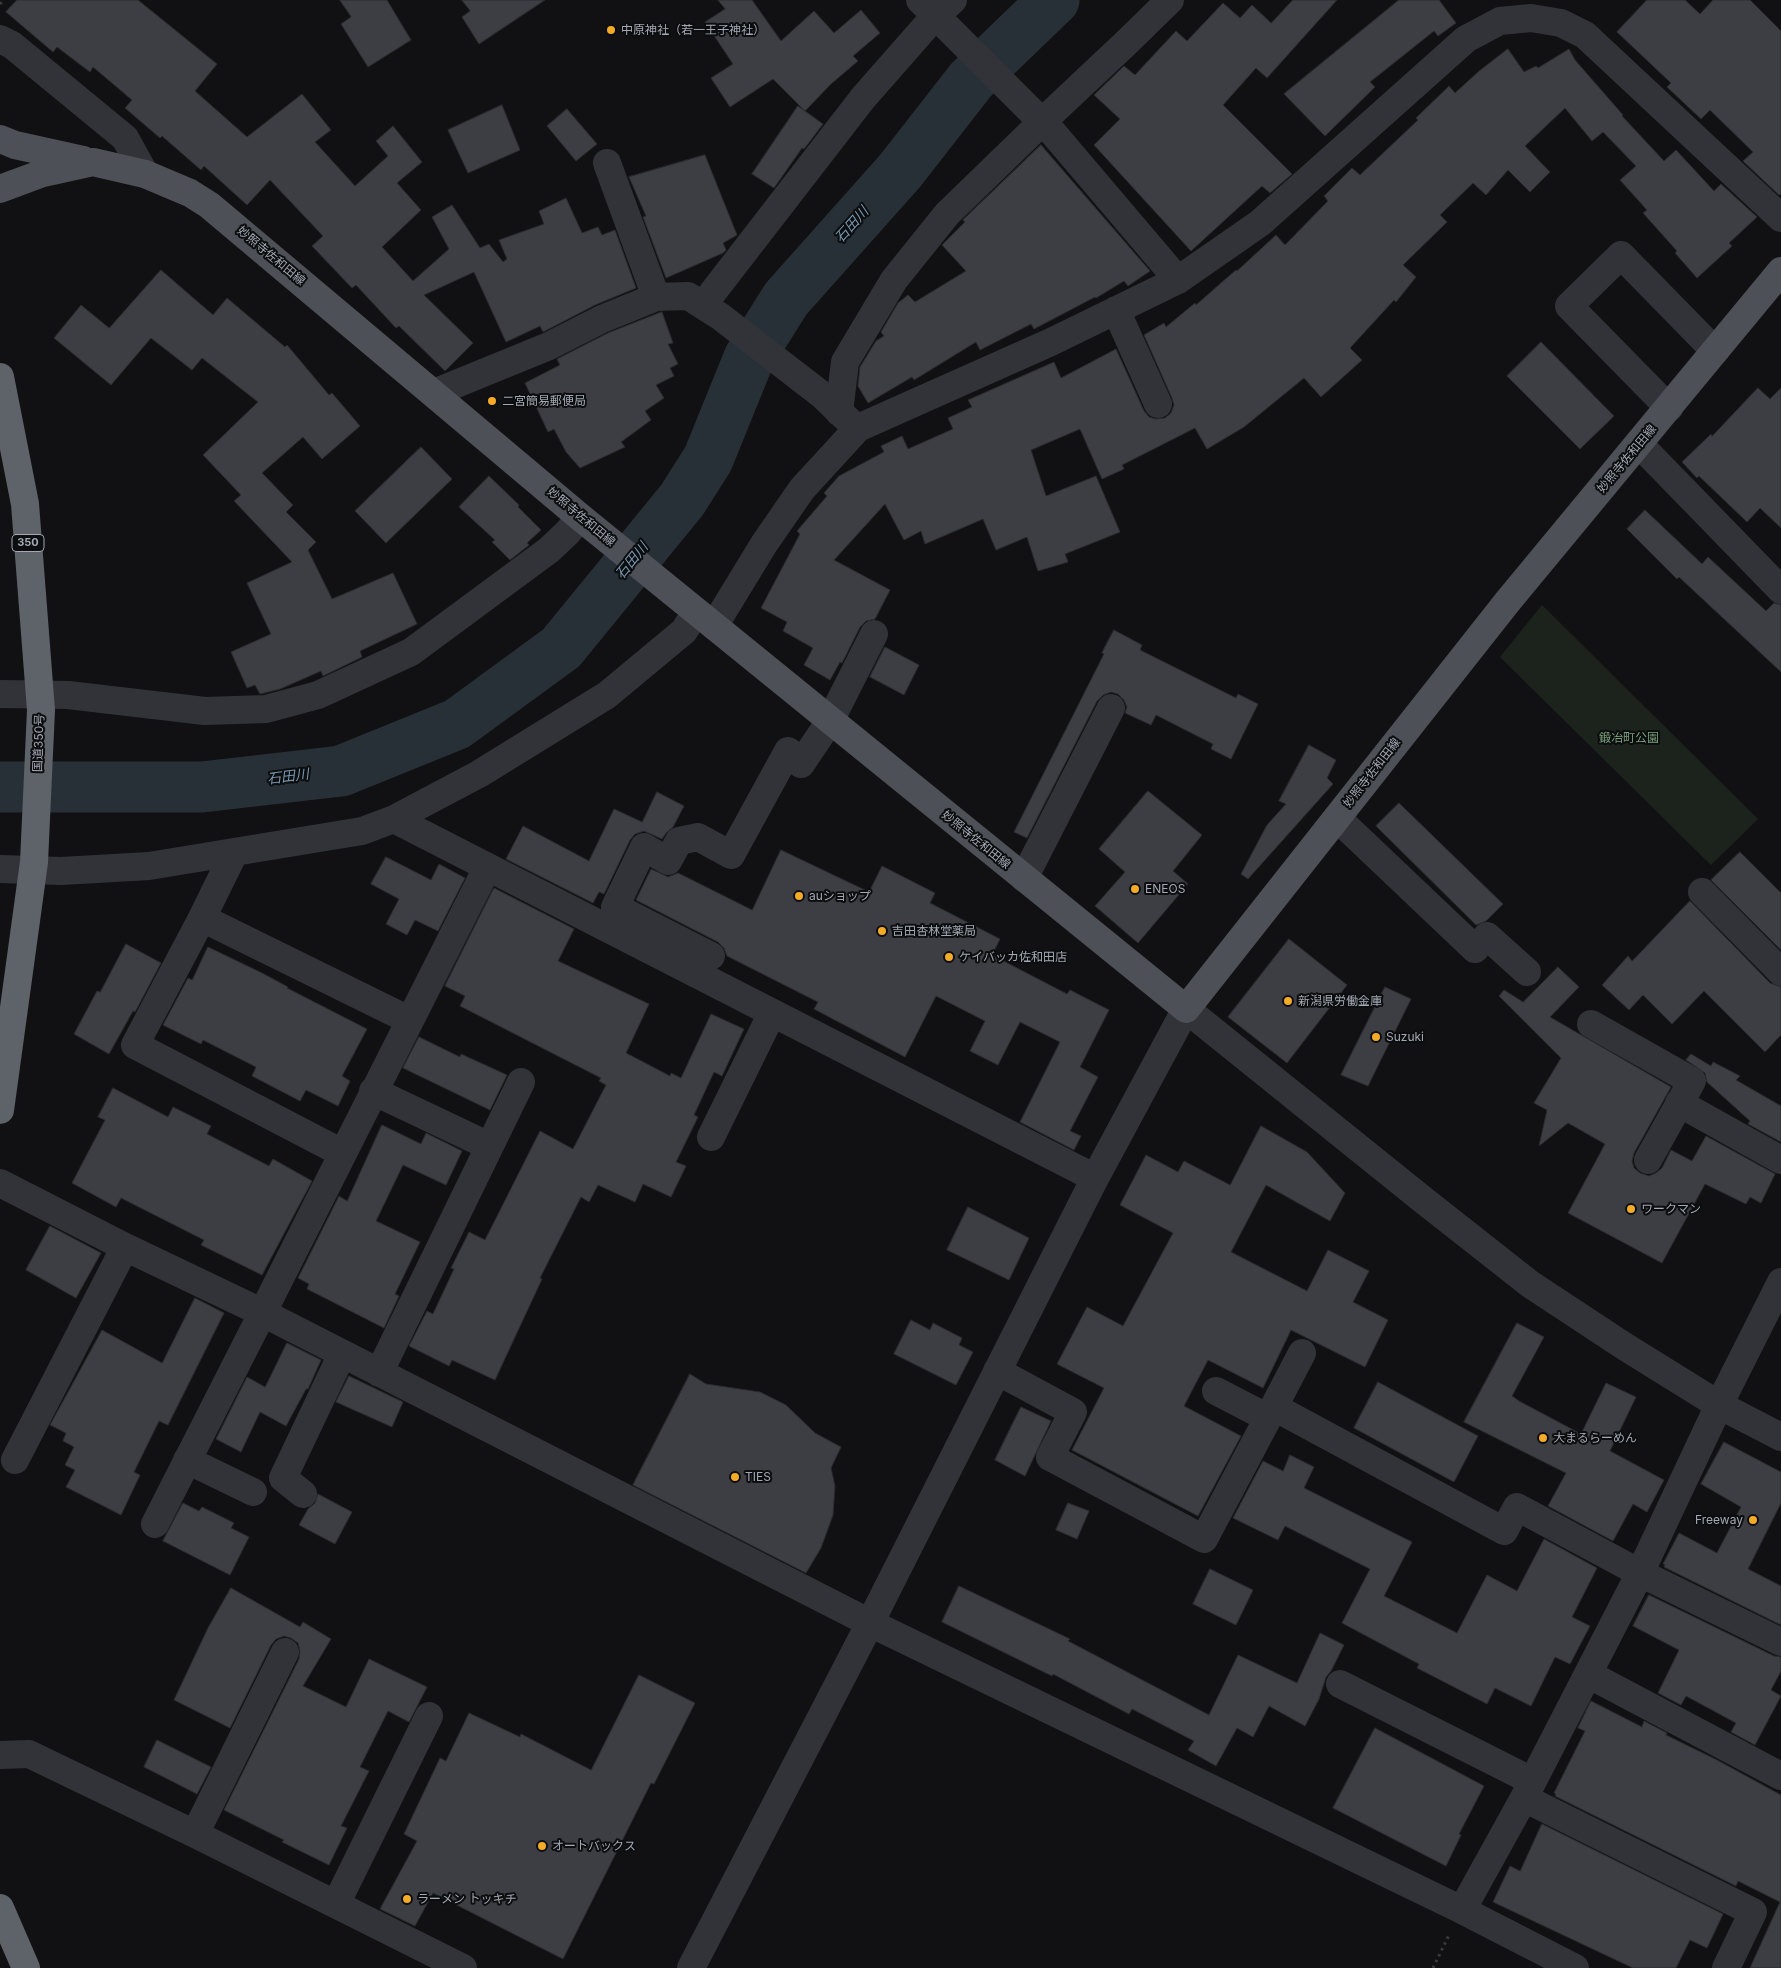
<!DOCTYPE html>
<meta charset="utf-8">
<style>
body{margin:0}
canvas{display:block;background:#111113}
</style>
<canvas width="1781" height="1968"></canvas>
<script>
const g = document.querySelector('canvas').getContext('2d');
g.lineJoin = 'round';
function fill(path, color) { g.fillStyle = color; g.fill(path, 'evenodd'); }
function strokePath(path, color, width, dash) { g.strokeStyle = color; g.lineWidth = width; g.lineCap = dash ? 'butt' : 'round'; g.setLineDash(dash || []); g.stroke(path); }
function label(font, color, halo, rows, align = 'center') {
  g.font = font + ' Inter,"Noto Sans JP",sans-serif'; g.lineWidth = 4; g.setLineDash([]); g.textBaseline = 'middle'; g.strokeStyle = halo; g.fillStyle = color; for (const [text, x, y, turn = 0] of rows) {
    g.save(); g.translate(x, y); g.rotate((+turn || 0) * Math.PI / 180); g.textAlign = isNaN(turn) ? turn : align; if (halo) g.strokeText(text, 0, 0); g.fillText(text, 0, 0); g.restore();
  }
}
fill(new Path2D(`
 M 1542,605 L 1758,819 L 1711,865 L 1500,657 Z`), '#1c231c');
strokePath(new Path2D(`
 M 0,787 L 202,787 L 341,771 L 457,724 L 561,648 L 682,500 L 708,459 L 749,358 L 786,299 L 900,171 L 971,80 L 1054,0`), '#283037', 51);
const building = new Path2D(`
 M 17,0 L 138,0 L 217,64 L 195,91 L 247,137 L 302,94 L 331,130 L 315,142 L 355,186 L 388,156 L 376,141 L 393,126 L 422,162 L 397,183 L 421,210 L 382,247 L 413,281 L 449,249 L 432,217 L 452,205 L 480,248 L 489,244 L 503,262 L 507,259 L 499,240 L 544,224 L 539,211 L 566,198 L 582,233 L 598,227 L 602,235 L 615,230 L 636,288 L 595,305 L 543,332 L 540,326 L 506,342 L 474,272 L 424,295 L 473,343 L 445,371 L 399,326 L 396,328 L 356,285 L 352,288 L 312,246 L 323,236 L 270,180 L 247,205 L 204,166 L 201,170 L 162,136 L 160,138 L 125,108 L 132,100 L 93,67 L 90,72 L 57,47 L 53,52 L 6,12 Z
 M 340,0 L 387,0 L 411,40 L 368,67 L 341,24 L 351,17 Z
 M 462,0 L 545,0 L 479,44 L 462,17 L 470,11 Z
 M 718,0 L 752,0 L 781,41 L 814,11 L 834,33 L 861,10 L 880,33 L 853,56 L 858,61 L 831,84 L 805,111 L 773,79 L 730,107 L 711,78 L 733,64 L 705,22 L 725,9 Z
 M 1293,0 L 1337,0 L 1267,78 L 1256,68 L 1223,105 L 1292,174 L 1270,193 L 1262,186 L 1191,251 L 1094,145 L 1120,119 L 1094,95 L 1124,66 L 1135,75 L 1176,31 L 1187,41 L 1223,3 L 1240,18 L 1252,5 L 1271,23 Z
 M 1399,0 L 1439,0 L 1456,23 L 1438,36 L 1434,31 L 1370,82 L 1375,87 L 1325,136 L 1284,94 Z
 M 1647,0 L 1685,0 L 1700,14 L 1713,0 L 1750,0 L 1781,31 L 1781,194 L 1779,195 L 1743,161 L 1753,152 L 1710,110 L 1701,119 L 1667,87 L 1671,83 L 1617,32 Z
 M 1508,49 L 1524,72 L 1536,66 L 1538,68 L 1569,49 L 1575,60 L 1623,115 L 1622,116 L 1664,161 L 1676,150 L 1714,191 L 1721,184 L 1757,217 L 1729,243 L 1732,246 L 1697,278 L 1675,253 L 1677,251 L 1643,213 L 1647,210 L 1620,180 L 1636,166 L 1603,132 L 1592,141 L 1565,108 L 1525,146 L 1550,172 L 1530,192 L 1508,170 L 1486,195 L 1473,183 L 1440,215 L 1447,222 L 1403,265 L 1416,277 L 1396,302 L 1394,300 L 1350,348 L 1362,360 L 1321,397 L 1304,378 L 1244,427 L 1207,449 L 1195,428 L 1122,465 L 1124,469 L 1102,479 L 1080,429 L 1031,450 L 1046,496 L 1096,476 L 1120,532 L 1065,554 L 1068,562 L 1038,571 L 1027,537 L 996,550 L 983,519 L 925,544 L 921,531 L 904,540 L 885,504 L 834,560 L 890,590 L 875,619 L 866,621 L 860,627 L 842,663 L 840,662 L 830,680 L 804,665 L 813,648 L 783,631 L 787,622 L 761,608 L 800,534 L 797,531 L 827,496 L 824,493 L 839,476 L 884,452 L 881,446 L 902,436 L 908,449 L 953,429 L 948,418 L 972,407 L 968,400 L 1054,362 L 1061,378 L 1116,349 L 1144,411 L 1149,417 L 1156,419 L 1165,418 L 1171,413 L 1174,405 L 1172,398 L 1144,335 L 1164,323 L 1166,327 L 1195,303 L 1196,305 L 1221,283 L 1236,270 L 1237,271 L 1276,235 L 1285,245 L 1328,201 L 1324,196 L 1352,168 L 1360,175 L 1418,120 L 1416,118 L 1449,86 L 1455,93 L 1478,72 Z
 M 502,105 L 520,150 L 468,173 L 448,130 Z
 M 798,106 L 823,124 L 804,149 L 802,148 L 774,188 L 752,174 Z
 M 567,109 L 597,144 L 576,161 L 547,126 Z
 M 1041,145 L 1150,271 L 1128,286 L 1124,281 L 1096,298 L 1095,297 L 1034,329 L 1031,324 L 980,350 L 976,342 L 914,380 L 912,377 L 868,403 L 858,386 L 860,367 L 876,341 L 884,336 L 881,332 L 898,303 L 908,295 L 915,302 L 966,271 L 942,245 L 965,222 L 963,220 Z
 M 705,155 L 737,235 L 723,243 L 726,250 L 723,253 L 666,278 L 643,217 L 646,216 L 629,177 Z
 M 161,270 L 213,315 L 227,298 L 285,347 L 287,345 L 329,395 L 332,393 L 360,426 L 322,459 L 303,437 L 262,473 L 293,505 L 286,512 L 316,542 L 308,550 L 332,599 L 393,573 L 417,624 L 360,651 L 362,657 L 323,676 L 321,671 L 280,689 L 260,694 L 255,685 L 247,688 L 231,652 L 271,634 L 247,583 L 292,562 L 234,501 L 241,495 L 203,455 L 258,402 L 202,358 L 192,370 L 151,338 L 111,385 L 54,338 L 81,305 L 109,328 Z
 M 662,312 L 673,343 L 668,344 L 678,364 L 670,368 L 674,376 L 656,385 L 664,398 L 645,411 L 651,420 L 621,442 L 625,447 L 580,468 L 566,452 L 554,429 L 548,432 L 525,383 L 560,365 L 557,359 L 608,333 Z
 M 1541,342 L 1614,416 L 1580,449 L 1507,376 Z
 M 1758,388 L 1770,399 L 1781,388 L 1781,528 L 1760,508 L 1747,522 L 1699,476 L 1697,478 L 1682,462 L 1711,434 L 1712,436 Z
 M 421,447 L 452,479 L 386,543 L 355,511 Z
 M 489,476 L 519,505 L 518,507 L 541,530 L 527,543 L 529,545 L 510,560 L 492,542 L 495,540 L 459,507 Z
 M 1645,510 L 1702,564 L 1708,557 L 1766,611 L 1774,603 L 1781,605 L 1781,672 L 1679,577 L 1677,579 L 1627,529 Z
 M 1114,630 L 1142,645 L 1140,650 L 1236,698 L 1238,694 L 1258,704 L 1231,759 L 1211,749 L 1213,744 L 1156,715 L 1151,725 L 1125,713 L 1127,707 L 1124,700 L 1118,694 L 1111,692 L 1103,695 L 1097,701 L 1027,838 L 1014,832 L 1104,654 L 1102,653 Z
 M 885,647 L 919,665 L 904,695 L 870,677 Z
 M 1309,745 L 1336,760 L 1327,778 L 1333,784 L 1248,879 L 1241,874 L 1267,825 L 1286,804 L 1279,801 Z
 M 1148,791 L 1202,835 L 1173,871 L 1188,884 L 1138,943 L 1095,906 L 1125,872 L 1099,849 Z
 M 657,792 L 684,806 L 673,827 L 666,833 L 662,839 L 644,831 L 635,834 L 630,840 L 604,894 L 599,892 L 593,903 L 506,859 L 523,826 L 589,861 L 614,809 L 642,822 Z
 M 1399,803 L 1503,904 L 1486,921 L 1476,925 L 1376,826 Z
 M 781,850 L 869,892 L 882,866 L 935,893 L 930,903 L 1000,939 L 992,955 L 1067,994 L 1070,990 L 1109,1010 L 1080,1067 L 1098,1077 L 1070,1131 L 1081,1136 L 1074,1150 L 1020,1122 L 1060,1042 L 1020,1022 L 998,1065 L 970,1051 L 985,1021 L 936,996 L 905,1057 L 814,1009 L 818,1002 L 727,956 L 724,948 L 718,942 L 636,900 L 651,869 L 668,877 L 678,873 L 752,910 Z
 M 1740,852 L 1781,893 L 1781,950 L 1711,880 Z
 M 386,857 L 431,880 L 439,864 L 465,878 L 438,931 L 415,920 L 407,935 L 386,924 L 399,899 L 371,884 Z
 M 494,888 L 574,929 L 558,961 L 649,1004 L 626,1053 L 670,1076 L 671,1073 L 681,1078 L 711,1014 L 744,1029 L 722,1076 L 714,1072 L 694,1115 L 698,1117 L 676,1162 L 686,1166 L 671,1197 L 643,1184 L 635,1202 L 598,1185 L 589,1202 L 581,1197 L 540,1278 L 542,1279 L 495,1380 L 452,1360 L 449,1366 L 409,1346 L 427,1311 L 433,1314 L 454,1269 L 451,1268 L 469,1232 L 485,1240 L 540,1131 L 573,1149 L 606,1085 L 599,1081 L 601,1078 L 460,1006 L 465,996 L 445,986 Z
 M 1690,901 L 1770,983 L 1781,987 L 1781,1035 L 1765,1052 L 1704,991 L 1672,1024 L 1643,995 L 1629,1010 L 1602,985 L 1628,956 L 1632,961 Z
 M 1289,939 L 1347,985 L 1287,1063 L 1228,1017 Z
 M 126,944 L 161,963 L 135,1012 L 133,1011 L 109,1054 L 74,1034 L 97,991 L 100,992 Z
 M 208,947 L 262,973 L 288,987 L 287,988 L 367,1029 L 342,1076 L 350,1081 L 338,1106 L 306,1090 L 300,1101 L 252,1076 L 256,1067 L 203,1040 L 201,1044 L 163,1025 L 188,978 L 192,980 Z
 M 1558,967 L 1579,987 L 1550,1017 L 1671,1087 L 1634,1153 L 1632,1161 L 1634,1168 L 1640,1173 L 1649,1176 L 1656,1173 L 1662,1168 L 1671,1150 L 1692,1161 L 1706,1136 L 1775,1174 L 1761,1203 L 1750,1197 L 1746,1204 L 1705,1184 L 1662,1263 L 1568,1213 L 1605,1144 L 1568,1123 L 1539,1146 L 1547,1110 L 1534,1103 L 1561,1058 L 1499,996 L 1504,990 L 1523,1002 Z
 M 1385,987 L 1411,999 L 1368,1086 L 1341,1075 Z
 M 419,1037 L 460,1057 L 461,1054 L 507,1075 L 490,1110 L 403,1068 Z
 M 1691,1054 L 1711,1066 L 1713,1062 L 1740,1076 L 1736,1080 L 1781,1106 L 1781,1142 L 1748,1124 L 1750,1121 L 1707,1082 L 1705,1073 L 1686,1060 Z
 M 113,1088 L 168,1117 L 173,1107 L 211,1126 L 207,1134 L 269,1166 L 273,1159 L 312,1181 L 262,1275 L 201,1245 L 204,1240 L 121,1198 L 116,1207 L 72,1183 L 105,1120 L 98,1117 Z
 M 382,1125 L 421,1144 L 426,1133 L 462,1151 L 446,1185 L 403,1165 L 376,1221 L 420,1242 L 395,1294 L 399,1296 L 384,1328 L 307,1289 L 309,1284 L 298,1278 L 339,1196 L 347,1201 Z
 M 1261,1126 L 1307,1152 L 1345,1193 L 1330,1221 L 1266,1185 L 1231,1252 L 1307,1291 L 1328,1250 L 1369,1271 L 1353,1302 L 1388,1320 L 1365,1367 L 1291,1330 L 1263,1388 L 1208,1360 L 1184,1406 L 1241,1436 L 1198,1516 L 1072,1450 L 1104,1388 L 1057,1364 L 1087,1307 L 1123,1326 L 1173,1233 L 1120,1205 L 1146,1155 L 1178,1172 L 1184,1161 L 1230,1185 Z
 M 968,1207 L 1029,1238 L 1009,1280 L 947,1250 Z
 M 50,1226 L 101,1253 L 76,1298 L 26,1270 Z
 M 195,1298 L 224,1313 L 168,1425 L 159,1421 L 134,1472 L 140,1475 L 121,1515 L 66,1487 L 75,1470 L 65,1465 L 74,1447 L 63,1441 L 66,1433 L 50,1425 L 102,1330 L 162,1363 Z
 M 911,1320 L 930,1330 L 933,1323 L 962,1338 L 959,1345 L 973,1352 L 956,1385 L 894,1354 Z
 M 1517,1323 L 1544,1337 L 1512,1396 L 1519,1401 L 1581,1434 L 1606,1383 L 1636,1397 L 1610,1451 L 1664,1480 L 1647,1512 L 1633,1504 L 1613,1541 L 1548,1506 L 1566,1473 L 1464,1422 Z
 M 287,1343 L 321,1360 L 308,1389 L 306,1389 L 286,1426 L 260,1412 L 241,1452 L 216,1439 L 247,1377 L 265,1387 Z
 M 690,1374 L 706,1384 L 760,1392 L 786,1405 L 815,1433 L 841,1447 L 831,1468 L 835,1486 L 833,1515 L 821,1548 L 806,1573 L 633,1485 Z
 M 349,1376 L 403,1402 L 392,1427 L 336,1402 Z
 M 1378,1382 L 1478,1436 L 1454,1482 L 1354,1428 Z
 M 1021,1407 L 1051,1421 L 1025,1476 L 995,1460 Z
 M 1724,1442 L 1781,1472 L 1781,1503 L 1748,1569 L 1781,1586 L 1781,1625 L 1664,1567 L 1665,1565 L 1663,1564 L 1679,1533 L 1717,1553 L 1741,1507 L 1701,1484 Z
 M 1290,1455 L 1314,1467 L 1304,1488 L 1412,1542 L 1384,1596 L 1457,1633 L 1487,1575 L 1517,1591 L 1544,1539 L 1597,1568 L 1572,1617 L 1590,1626 L 1570,1664 L 1555,1657 L 1531,1706 L 1495,1688 L 1487,1704 L 1417,1668 L 1419,1664 L 1342,1623 L 1370,1569 L 1285,1526 L 1278,1540 L 1233,1518 L 1263,1461 L 1283,1471 Z
 M 318,1494 L 352,1512 L 335,1544 L 299,1525 L 308,1509 L 315,1503 Z
 M 183,1503 L 199,1511 L 202,1507 L 234,1523 L 231,1528 L 249,1537 L 230,1575 L 163,1541 Z
 M 1068,1503 L 1089,1511 L 1077,1539 L 1056,1530 Z
 M 1210,1569 L 1253,1590 L 1236,1625 L 1193,1604 Z
 M 959,1586 L 1070,1639 L 1068,1641 L 1209,1715 L 1238,1655 L 1297,1683 L 1320,1633 L 1344,1645 L 1331,1671 L 1326,1677 L 1319,1699 L 1305,1726 L 1269,1706 L 1253,1737 L 1237,1728 L 1216,1766 L 1188,1750 L 1194,1741 L 1132,1709 L 1129,1714 L 1053,1674 L 1052,1676 L 942,1622 Z
 M 231,1588 L 300,1627 L 303,1622 L 331,1639 L 303,1686 L 346,1707 L 369,1659 L 427,1687 L 409,1722 L 388,1711 L 360,1767 L 369,1771 L 341,1826 L 347,1828 L 329,1865 L 282,1842 L 284,1840 L 224,1810 L 299,1659 L 300,1651 L 298,1643 L 291,1638 L 284,1636 L 276,1639 L 271,1645 L 230,1728 L 174,1700 L 208,1628 Z
 M 1649,1595 L 1774,1656 L 1781,1657 L 1781,1671 L 1771,1690 L 1781,1696 L 1755,1745 L 1731,1732 L 1736,1723 L 1686,1696 L 1681,1705 L 1658,1693 L 1679,1650 L 1633,1626 Z
 M 639,1675 L 695,1703 L 654,1784 L 651,1783 L 563,1959 L 433,1893 L 415,1926 L 380,1909 L 417,1841 L 404,1834 L 440,1758 L 446,1761 L 469,1713 L 520,1737 L 521,1734 L 591,1770 Z
 M 1591,1701 L 1642,1727 L 1644,1721 L 1667,1733 L 1666,1735 L 1717,1760 L 1781,1795 L 1781,1968 L 1750,1968 L 1780,1902 L 1738,1881 L 1736,1886 L 1555,1796 L 1556,1794 L 1554,1793 L 1585,1731 L 1578,1728 Z
 M 1375,1728 L 1484,1786 L 1459,1834 L 1461,1835 L 1446,1866 L 1333,1808 Z
 M 157,1740 L 211,1767 L 197,1794 L 144,1767 Z
 M 1542,1824 L 1723,1914 L 1707,1948 L 1690,1940 L 1676,1968 L 1633,1968 L 1493,1902 L 1510,1866 L 1520,1871 Z`);
fill(building, '#3d3e43');
strokePath(building, '#2b2b2f', 1);
strokePath(new Path2D(`
 M 0,4 L 4,0
 M 1433,1968 L 1449,1935`), '#383a3f', 3, [2.5, 4]);
strokePath(new Path2D(`
 M 920,0 L 1034,114 L 1043,121 L 1178,280
 M 0,39 L 12,45 L 125,138 L 145,174
 M 607,163 L 656,297
 M 703,305 L 863,98 L 935,16 L 953,0
 M 1116,310 L 1158,404
 M 434,393 L 549,346 L 602,319 L 656,297 L 688,296 L 721,317 L 822,395 L 849,421
 M 1669,408 L 1569,306 L 1621,255 L 1715,351
 M 839,412 L 845,362 L 894,280 L 947,214 L 1043,121 L 1126,43 L 1170,0
 M 1639,444 L 1781,590
 M 714,626 L 764,544 L 802,489 L 858,428 L 1051,342 L 1178,280 L 1260,223 L 1466,39 L 1500,21 L 1531,18 L 1561,23 L 1585,35 L 1781,218
 M 0,694 L 68,695 L 205,711 L 266,709 L 318,695 L 411,652 L 549,550 L 568,532 L 580,517
 M 1337,818 L 1475,949 L 1487,936 L 1527,972
 M 394,819 L 1095,1178
 M 234,853 L 202,918 L 135,1045 L 342,1153
 M 0,869 L 61,871 L 149,866 L 362,831 L 394,819 L 479,774 L 607,695 L 684,631 L 696,612
 M 1024,878 L 1111,708
 M 1702,892 L 1781,972
 M 202,918 L 409,1020
 M 711,956 L 615,907 L 644,847 L 668,861 L 679,841 L 698,837 L 731,855 L 788,751 L 801,764 L 830,721 L 874,634
 M 1591,1024 L 1692,1081 L 1648,1160
 M 373,1091 L 489,1146
 M 1679,1103 L 1781,1160
 M 711,1137 L 772,1013
 M 0,1183 L 125,1247 L 263,1313 L 870,1623 L 1462,1910 L 1575,1968
 M 997,1371 L 1073,1412 L 1050,1457 L 1204,1539 L 1268,1418 L 1216,1391
 M 379,1373 L 521,1082
 M 1274,1407 L 1504,1531 L 1517,1507 L 1640,1573 L 1781,1642
 M 1268,1418 L 1302,1353
 M 15,1460 L 125,1247
 M 187,1460 L 253,1492
 M 303,1494 L 283,1478 L 342,1354
 M 155,1524 C 267,1306 376,1086 487,868
 M 1588,1674 L 1781,1776
 M 1340,1684 L 1532,1781
 M 0,1755 L 29,1754 L 195,1834 L 463,1968
 M 1524,1798 L 1753,1912 L 1726,1968
 M 195,1834 L 285,1652
 M 336,1904 L 429,1716
 M 1462,1910 L 1524,1798 L 1640,1573 L 1719,1405 L 1781,1282
 M 691,1968 L 870,1623 L 1095,1178 L 1186,1009 L 1422,1199 L 1530,1284 L 1624,1346 L 1719,1405 L 1781,1437`), '#323338', 28);
strokePath(new Path2D(`
 M 0,139 L 15,145 L 83,160
 M 0,189 L 43,173 L 93,162 L 145,174 L 190,193 L 209,205 L 580,517 L 1186,1009 L 1508,601 L 1781,271`), '#4e5057', 28);
strokePath(new Path2D(`
 M 0,377 L 25,504 L 41,710 L 34,862 L 0,1110
 M 0,1908 L 26,1968`), '#5e6269', 28);
for (const [x, y, r, color] of [
 [611,30,5,"#f4ab28"],
 [492,401,5,"#f4ab28"],
 [1135,889,5,"#f4ab28"],
 [799,896,5,"#f4ab28"],
 [882,931,5,"#f4ab28"],
 [949,957,5,"#f4ab28"],
 [1288,1001,5,"#f4ab28"],
 [1376,1037,5,"#f4ab28"],
 [1631,1209,5,"#f4ab28"],
 [1543,1438,5,"#f4ab28"],
 [735,1477,5,"#f4ab28"],
 [1753,1520,5,"#f4ab28"],
 [542,1846,5,"#f4ab28"],
 [407,1899,5,"#f4ab28"]
]) { const dot = new Path2D(); dot.arc(x, y, r, 0, 2 * Math.PI); g.fillStyle = color; g.fill(dot); strokePath(dot, '#0c0d0e', 2); }
for (const [x, y, w] of [
 [28,543,32]
]) { const box = new Path2D(); box.roundRect(x - w / 2, y - 8.5, w, 17, 4); g.fillStyle = '#0c0d0e'; g.fill(box); strokePath(box, '#a3a8b4', 1); }
label('bold 11px', '#a3a8b4', null, [
 ["350",28,543]
]);
label('12px', '#a3a8b4', '#0c0d0e', [
 ["中原神社（若一王子神社）",621,30],
 ["二宮簡易郵便局",502,401],
 ["ENEOS",1145,889],
 ["auショップ",809,896],
 ["吉田杏林堂薬局",892,931],
 ["ケイバッカ佐和田店",959,957],
 ["新潟県労働金庫",1298,1001],
 ["Suzuki",1386,1037],
 ["ワークマン",1641,1209],
 ["大まるらーめん",1553,1438],
 ["TIES",745,1477],
 ["Freeway",1743,1520,"right"],
 ["オートバックス",552,1846],
 ["ラーメン トッキチ",417,1899]
], 'left');
label('12px', '#a3a8b4', '#0c0d0e', [
 ["妙照寺佐和田線",271,256,40],
 ["妙照寺佐和田線",1627,459,-50],
 ["妙照寺佐和田線",581,517,40],
 ["国道350号",39,743,-88],
 ["妙照寺佐和田線",1372,773,-52],
 ["妙照寺佐和田線",976,840,39]
]);
label('12px', '#79a07a', '#0c0d0e', [
 ["鍛冶町公園",1629,738]
]);
label('italic 14px', '#7897b0', '#0c0d0e', [
 ["石田川",852,225,-48],
 ["石田川",632,561,-51],
 ["石田川",288,777,-7]
]);
</script>
